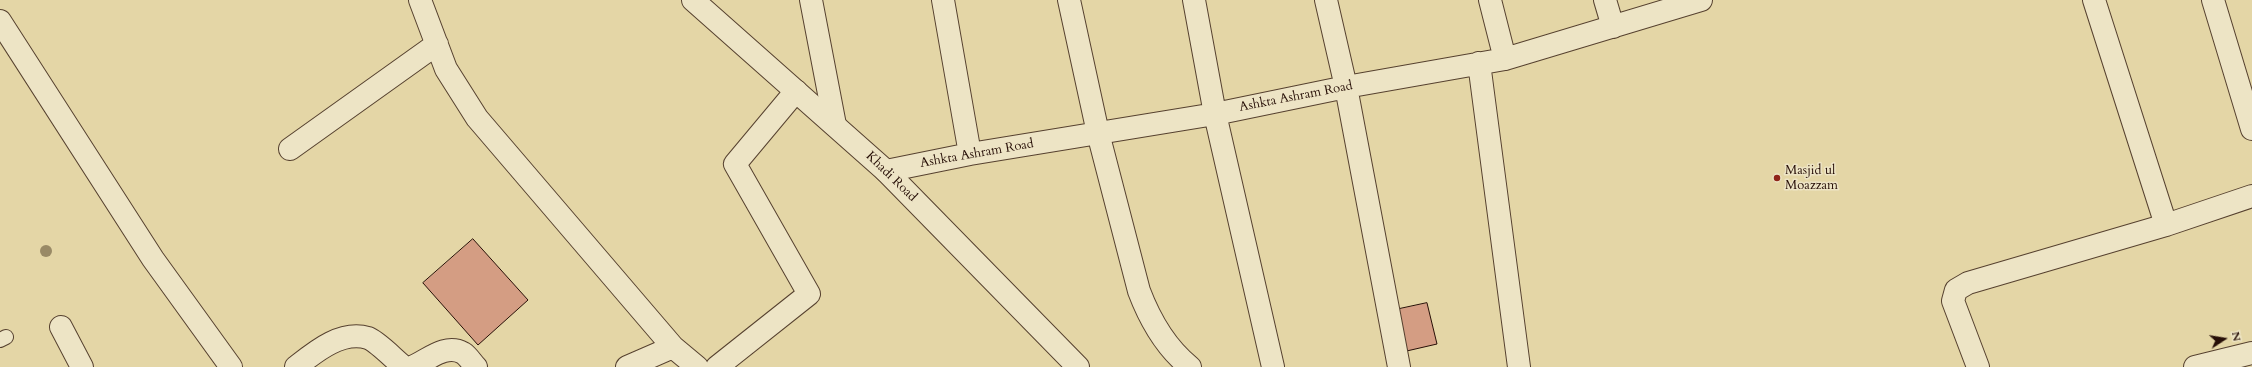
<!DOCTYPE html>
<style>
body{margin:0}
#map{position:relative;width:2252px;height:367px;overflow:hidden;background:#e4d6a6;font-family:Cardo,serif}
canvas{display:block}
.north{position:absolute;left:2204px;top:319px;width:40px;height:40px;-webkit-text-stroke:3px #ede4c5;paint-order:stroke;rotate:78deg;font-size:11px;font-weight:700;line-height:16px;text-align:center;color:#270f07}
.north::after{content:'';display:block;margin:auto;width:14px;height:18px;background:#270f07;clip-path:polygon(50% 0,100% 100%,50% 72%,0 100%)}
</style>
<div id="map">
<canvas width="2252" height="367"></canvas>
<div class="north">N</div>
</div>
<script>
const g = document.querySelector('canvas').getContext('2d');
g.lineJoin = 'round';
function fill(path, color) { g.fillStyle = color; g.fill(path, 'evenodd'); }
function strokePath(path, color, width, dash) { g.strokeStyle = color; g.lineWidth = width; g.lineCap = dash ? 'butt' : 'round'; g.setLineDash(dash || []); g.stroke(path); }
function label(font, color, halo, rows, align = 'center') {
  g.font = font + ' Cardo,serif'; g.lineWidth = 3; g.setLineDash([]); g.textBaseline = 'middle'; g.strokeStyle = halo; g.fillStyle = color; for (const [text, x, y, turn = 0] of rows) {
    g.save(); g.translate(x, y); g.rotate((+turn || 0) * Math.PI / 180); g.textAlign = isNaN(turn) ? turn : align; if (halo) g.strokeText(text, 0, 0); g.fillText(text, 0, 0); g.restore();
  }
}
const building = new Path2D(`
 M 473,239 L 528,300 L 478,345 L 423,283 Z
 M 1427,303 L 1437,344 L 1398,353 L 1390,311 Z`);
fill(building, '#d49d83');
strokePath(building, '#270f07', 1);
const service = new Path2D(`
 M 0,340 L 6,337`);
const minor = new Path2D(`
 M 420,0 L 446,69 L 477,118 L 673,347 L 627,367
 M 811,0 L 835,125
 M 943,0 L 970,154
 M 1069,0 L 1098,133 L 1139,291 C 1150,320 1165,347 1190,367
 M 1194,0 L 1215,114 L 1273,367
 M 1326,0 L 1346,87 L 1399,367
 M 1490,0 L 1505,59
 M 1605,0 L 1613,27
 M 2094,0 L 2166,225
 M 2213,0 L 2252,129
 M 0,21 L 153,259 L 231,367
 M 1479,63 L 1519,367
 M 290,149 L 437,44
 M 886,171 L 970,154 L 1215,114 L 1346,87 L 1505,59 L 1701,0
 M 61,327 L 82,367
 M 673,347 L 697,367
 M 296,367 C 315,352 341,330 368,338 C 377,341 395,360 404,367
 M 412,367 C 427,361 445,343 463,353 C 468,356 472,363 476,367
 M 717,367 L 809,294 L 735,164 L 796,91
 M 1978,367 L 1953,301 L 1956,290 L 1968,283 L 2166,225 L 2252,196
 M 2195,367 L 2252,353`);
const tertiary = new Path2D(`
 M 693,0 L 886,171 L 1078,367`);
strokePath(service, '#56412f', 16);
strokePath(minor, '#56412f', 24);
strokePath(tertiary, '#56412f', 24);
strokePath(service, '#ede4c5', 14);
strokePath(minor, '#ede4c5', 22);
strokePath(tertiary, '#ede4c5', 22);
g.fillStyle = '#998a66';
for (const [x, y] of [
 [46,251]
]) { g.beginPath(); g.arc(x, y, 6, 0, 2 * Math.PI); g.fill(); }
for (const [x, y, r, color] of [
 [1777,178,4,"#8f2418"]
]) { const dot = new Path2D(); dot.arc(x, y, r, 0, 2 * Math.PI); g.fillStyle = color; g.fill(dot); strokePath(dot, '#ede4c5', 1.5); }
label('13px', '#270f07', '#ede4c5', [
 ["Ashkta Ashram Road",1296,97,-11],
 ["Ashkta Ashram Road",977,154,-10],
 ["Khadi Road",891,177,44]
]);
label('13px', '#270f07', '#ede4c5', [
 ["Masjid ul",1785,171],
 ["Moazzam",1785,186]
], 'left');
</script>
